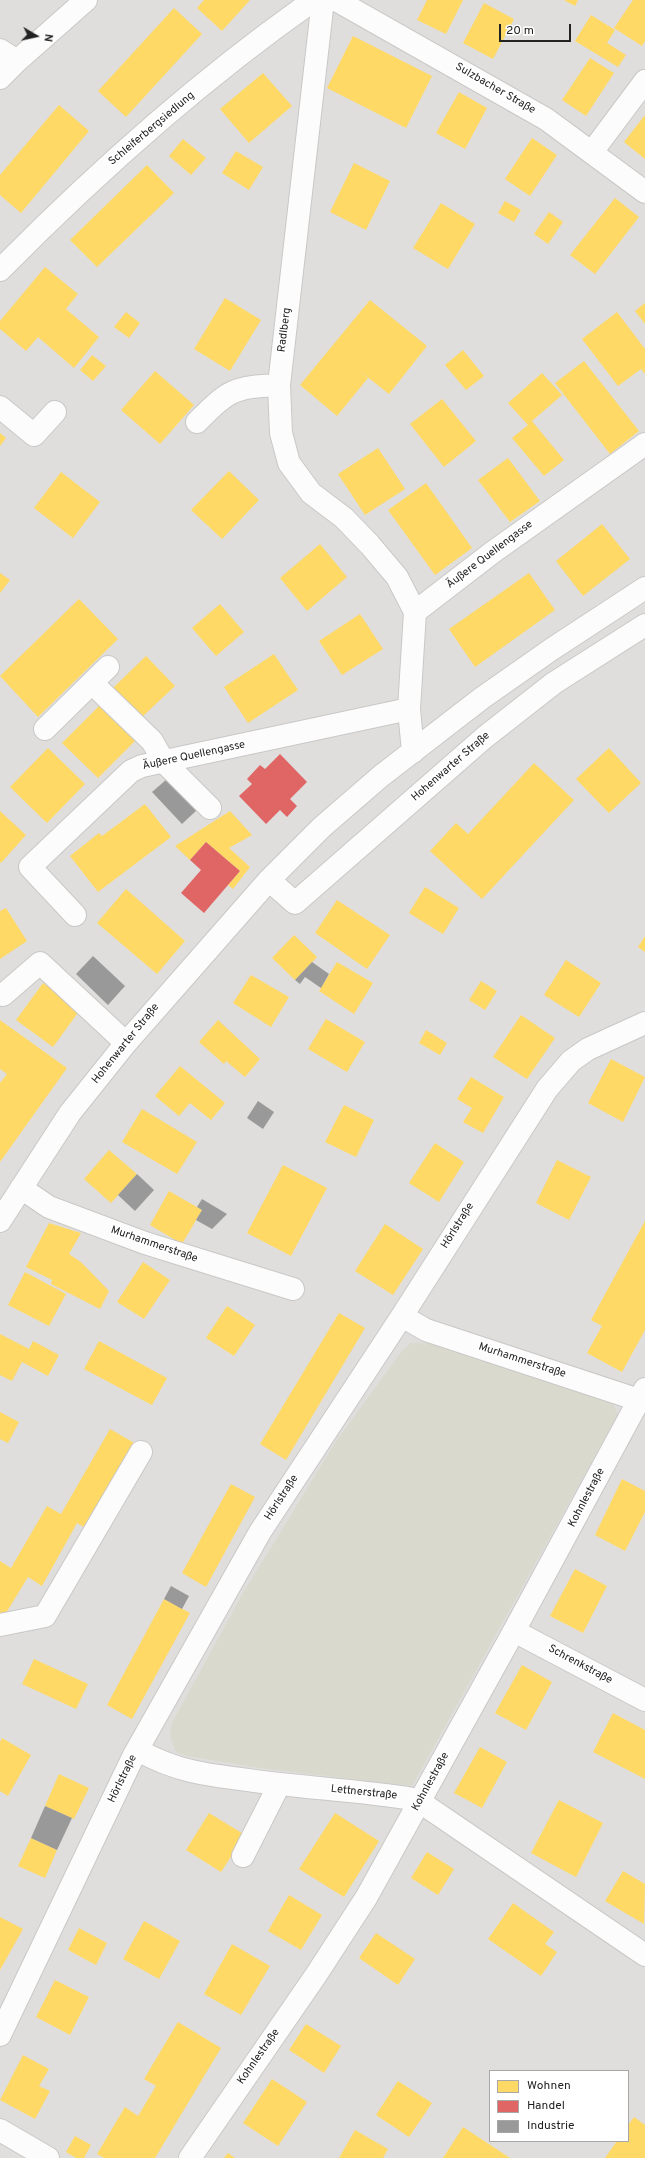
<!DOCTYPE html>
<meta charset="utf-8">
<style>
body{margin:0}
#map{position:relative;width:645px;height:2158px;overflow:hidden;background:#f0eeeb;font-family:Overpass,sans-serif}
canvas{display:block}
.legend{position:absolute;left:489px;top:2070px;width:140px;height:72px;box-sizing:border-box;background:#fff;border:1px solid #a7a7a7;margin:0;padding:5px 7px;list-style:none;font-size:12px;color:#222}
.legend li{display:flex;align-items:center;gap:8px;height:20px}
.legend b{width:20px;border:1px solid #a7a7a7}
.north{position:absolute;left:16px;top:16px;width:40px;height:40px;-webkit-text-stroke:3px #fff;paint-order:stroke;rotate:99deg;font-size:11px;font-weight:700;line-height:16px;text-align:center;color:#222}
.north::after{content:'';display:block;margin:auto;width:14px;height:18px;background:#222;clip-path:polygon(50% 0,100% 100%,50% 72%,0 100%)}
.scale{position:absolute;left:499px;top:24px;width:72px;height:18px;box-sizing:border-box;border:2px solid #222;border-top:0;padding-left:5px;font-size:12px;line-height:14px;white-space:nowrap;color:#222;-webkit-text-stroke:3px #fff;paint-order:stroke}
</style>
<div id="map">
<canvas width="645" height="2158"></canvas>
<ul class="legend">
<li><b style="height:11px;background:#ffd966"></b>Wohnen</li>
<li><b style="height:11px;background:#e06666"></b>Handel</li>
<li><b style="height:11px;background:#999"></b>Industrie</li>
</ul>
<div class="north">N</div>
<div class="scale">20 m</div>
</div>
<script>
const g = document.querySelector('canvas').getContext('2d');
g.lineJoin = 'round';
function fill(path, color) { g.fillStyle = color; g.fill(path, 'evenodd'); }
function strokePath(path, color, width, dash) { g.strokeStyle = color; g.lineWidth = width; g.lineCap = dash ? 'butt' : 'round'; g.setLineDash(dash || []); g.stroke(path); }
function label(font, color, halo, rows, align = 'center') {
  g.font = font + ' Overpass,sans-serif'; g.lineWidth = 4; g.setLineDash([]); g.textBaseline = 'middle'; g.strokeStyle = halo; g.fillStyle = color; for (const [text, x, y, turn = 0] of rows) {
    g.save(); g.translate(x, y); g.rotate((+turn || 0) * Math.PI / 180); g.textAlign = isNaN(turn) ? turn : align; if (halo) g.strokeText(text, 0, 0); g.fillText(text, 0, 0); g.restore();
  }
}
fill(new Path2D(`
 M 0,0 L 645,0 L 645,2158 L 0,2158 ZM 490,2071 L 628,2071 L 628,2141 L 490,2141 Z`), '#dfdedc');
fill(new Path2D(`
 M 411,1343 L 428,1343 L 611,1401 L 618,1414 L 412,1786 L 260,1768 L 187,1756 L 176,1752 L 170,1736 L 172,1723 L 242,1595 L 335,1443 L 402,1351 Z`), '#d9d9cd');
fill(new Path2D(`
 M 0,2135 L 40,2158 L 0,2158 Z`), '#e0dfde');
fill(new Path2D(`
 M 204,0 L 250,0 L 222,31 L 197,8 Z
 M 427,0 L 463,0 L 446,34 L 417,20 Z
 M 564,0 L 578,0 L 575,6 Z
 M 633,0 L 645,0 L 645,41 L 642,46 L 614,28 Z
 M 484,3 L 514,19 L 493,59 L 463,43 Z
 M 174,8 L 202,34 L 126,117 L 98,91 Z
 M 591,15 L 615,30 L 607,43 L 626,55 L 618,67 L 575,41 Z
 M 353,36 L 432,76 L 406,128 L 327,88 Z
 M 590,58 L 614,73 L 586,116 L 562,100 Z
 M 263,73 L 292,106 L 249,143 L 220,109 Z
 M 459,92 L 487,108 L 465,149 L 436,133 Z
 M 59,105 L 89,131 L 21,213 L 0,195 L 0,175 Z
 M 645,115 L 645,159 L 624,142 Z
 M 532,138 L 557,155 L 530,196 L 505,179 Z
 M 183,139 L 206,158 L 191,175 L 169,156 Z
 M 236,151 L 263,167 L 249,190 L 222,173 Z
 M 354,163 L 390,181 L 366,230 L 330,212 Z
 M 147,165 L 174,193 L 97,267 L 70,240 Z
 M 615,198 L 639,217 L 595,274 L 570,255 Z
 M 505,201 L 521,210 L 514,222 L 498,213 Z
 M 441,203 L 475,224 L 448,269 L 413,248 Z
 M 549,212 L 563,222 L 548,244 L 534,234 Z
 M 45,267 L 78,294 L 66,309 L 99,337 L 74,368 L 38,337 L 26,351 L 0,329 L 0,321 Z
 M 225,298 L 261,320 L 230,371 L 194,349 Z
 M 370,300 L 427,346 L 389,394 L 356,368 L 368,378 L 337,416 L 300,385 Z
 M 645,303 L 645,324 L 635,311 Z
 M 126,312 L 140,323 L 129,338 L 114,327 Z
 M 617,312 L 645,349 L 645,374 L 641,369 L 618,386 L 582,339 Z
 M 463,350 L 484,376 L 466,390 L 445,365 Z
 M 92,355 L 106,366 L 93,381 L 80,370 Z
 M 584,361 L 639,431 L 610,454 L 555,383 Z
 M 155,371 L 194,405 L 160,444 L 121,410 Z
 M 542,373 L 562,395 L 532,421 L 564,460 L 544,476 L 512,438 L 528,425 L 508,403 Z
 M 442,399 L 476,441 L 444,467 L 410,424 Z
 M 0,433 L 6,438 L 0,446 Z
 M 378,448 L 405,489 L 365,515 L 338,474 Z
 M 508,458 L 540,501 L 510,522 L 478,480 Z
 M 229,471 L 259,500 L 222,539 L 191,510 Z
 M 61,472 L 100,502 L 73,538 L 34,508 Z
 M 426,483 L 472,548 L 435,575 L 388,510 Z
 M 602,524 L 630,559 L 583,596 L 556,561 Z
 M 320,544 L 347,577 L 307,611 L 280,578 Z
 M 0,573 L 10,580 L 0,593 Z
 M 529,573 L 555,610 L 475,667 L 449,629 Z
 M 79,599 L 118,639 L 38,717 L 0,676 Z
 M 220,604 L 244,632 L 216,656 L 192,628 Z
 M 360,614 L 383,649 L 342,675 L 319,641 Z
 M 274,654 L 298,690 L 248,723 L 224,687 Z
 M 146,656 L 175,686 L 142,717 L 113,688 Z
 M 102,703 L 137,739 L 98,778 L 62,743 Z
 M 48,748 L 85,784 L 47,823 L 10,787 Z
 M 609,748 L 641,783 L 609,813 L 576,779 Z
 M 534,763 L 574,800 L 482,899 L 430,851 L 456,823 L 468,834 Z
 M 145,804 L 171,837 L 98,892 L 70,856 L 99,833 L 102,836 Z
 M 0,811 L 26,835 L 1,863 L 0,862 Z
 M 230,811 L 252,835 L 229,848 L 250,867 L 233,889 L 228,885 L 240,871 L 206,842 L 190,860 L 175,846 Z
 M 425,887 L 459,908 L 443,934 L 409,913 Z
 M 126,889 L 185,941 L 157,974 L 97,923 Z
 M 337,900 L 390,935 L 367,969 L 315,933 Z
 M 6,908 L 27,941 L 0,959 L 0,911 Z
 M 294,935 L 317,957 L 295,980 L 272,958 Z
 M 645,936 L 645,952 L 638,947 Z
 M 566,960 L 601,983 L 579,1017 L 544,995 Z
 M 337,962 L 373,983 L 354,1014 L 319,991 Z
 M 251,975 L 289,997 L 271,1027 L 233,1003 Z
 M 481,981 L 497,991 L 485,1010 L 469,1000 Z
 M 43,983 L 80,1010 L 53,1047 L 16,1020 Z
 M 521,1015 L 555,1038 L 527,1079 L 493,1057 Z
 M 326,1019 L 365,1042 L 347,1072 L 308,1049 Z
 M 0,1020 L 67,1068 L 0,1162 L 0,1083 L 7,1074 L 0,1069 Z
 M 218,1020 L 260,1059 L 245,1077 L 226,1061 L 224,1064 L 199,1042 Z
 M 426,1030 L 447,1043 L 440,1055 L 419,1043 Z
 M 611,1059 L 645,1077 L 623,1122 L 588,1103 Z
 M 180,1066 L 225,1103 L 211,1120 L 190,1103 L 179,1116 L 155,1096 Z
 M 471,1077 L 504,1097 L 483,1133 L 463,1122 L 472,1108 L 457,1099 Z
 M 344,1105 L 374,1120 L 356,1157 L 325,1142 Z
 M 142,1109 L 197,1142 L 177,1174 L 122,1142 Z
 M 435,1143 L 464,1162 L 439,1202 L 409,1183 Z
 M 109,1150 L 137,1174 L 111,1203 L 84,1179 Z
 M 557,1160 L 591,1177 L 569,1220 L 536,1203 Z
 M 283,1165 L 327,1188 L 291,1256 L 247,1233 Z
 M 169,1191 L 202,1210 L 182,1244 L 150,1225 Z
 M 645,1221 L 645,1330 L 622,1372 L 587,1353 L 602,1326 L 591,1320 Z
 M 49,1223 L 81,1233 L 69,1254 L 82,1263 L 109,1291 L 100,1309 L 51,1284 L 52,1280 L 26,1267 Z
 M 385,1224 L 423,1249 L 393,1295 L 355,1271 Z
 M 143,1262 L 170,1280 L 144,1319 L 117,1302 Z
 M 25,1272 L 66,1294 L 49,1326 L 8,1305 Z
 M 227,1306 L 255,1325 L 234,1356 L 206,1338 Z
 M 339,1313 L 365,1328 L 286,1460 L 260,1444 Z
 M 0,1334 L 29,1349 L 33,1341 L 59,1355 L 48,1376 L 22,1362 L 12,1381 L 0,1375 Z
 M 99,1341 L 167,1378 L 152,1405 L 84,1369 Z
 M 0,1412 L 19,1422 L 8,1443 L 0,1439 Z
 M 110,1429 L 136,1444 L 87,1529 L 77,1523 L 42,1586 L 28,1577 L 3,1618 L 0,1616 L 0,1561 L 11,1568 L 47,1506 L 61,1514 Z
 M 622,1479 L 645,1491 L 645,1512 L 625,1551 L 595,1535 Z
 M 231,1484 L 255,1497 L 206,1587 L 182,1573 Z
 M 575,1569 L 607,1586 L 583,1633 L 550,1616 Z
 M 164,1599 L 190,1613 L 132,1719 L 107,1705 Z
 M 34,1659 L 88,1684 L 76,1709 L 22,1684 Z
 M 522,1665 L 552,1682 L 526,1730 L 495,1713 Z
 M 613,1713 L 645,1730 L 645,1779 L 593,1752 Z
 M 2,1738 L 31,1755 L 8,1796 L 0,1791 L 0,1742 Z
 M 480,1747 L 507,1762 L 482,1808 L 454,1793 Z
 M 59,1774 L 89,1788 L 74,1819 L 45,1806 Z
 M 559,1800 L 603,1823 L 576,1877 L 531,1853 Z
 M 209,1813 L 245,1835 L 221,1872 L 186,1850 Z
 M 335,1813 L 379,1841 L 344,1897 L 299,1869 Z
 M 31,1838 L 57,1850 L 45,1878 L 18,1866 Z
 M 427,1852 L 454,1869 L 438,1895 L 411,1878 Z
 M 623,1871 L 645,1884 L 644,1924 L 605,1901 Z
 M 289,1895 L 322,1915 L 301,1950 L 268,1931 Z
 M 513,1903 L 554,1932 L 545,1944 L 557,1952 L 541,1976 L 488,1939 Z
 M 0,1917 L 23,1929 L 0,1970 Z
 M 144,1921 L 180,1941 L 159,1979 L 123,1959 Z
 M 79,1928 L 107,1943 L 96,1965 L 68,1950 Z
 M 376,1933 L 415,1959 L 398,1985 L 359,1958 Z
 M 232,1944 L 270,1966 L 241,2015 L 204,1994 Z
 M 55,1980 L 89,1997 L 70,2035 L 36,2017 Z
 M 178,2022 L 221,2048 L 155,2158 L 104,2158 L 97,2154 L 125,2107 L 138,2116 L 156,2086 L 144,2079 Z
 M 306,2024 L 341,2046 L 324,2073 L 289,2050 Z
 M 23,2055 L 49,2069 L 39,2086 L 50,2091 L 35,2119 L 0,2100 Z
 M 272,2079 L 307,2102 L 278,2146 L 243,2123 Z
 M 398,2081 L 432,2103 L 409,2137 L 376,2115 Z
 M 634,2117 L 645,2125 L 645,2158 L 605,2158 L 617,2141 L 628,2141 L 628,2125 Z
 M 463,2127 L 510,2158 L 443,2158 Z
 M 355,2130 L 388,2149 L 383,2158 L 339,2158 Z
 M 75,2136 L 91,2145 L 84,2158 L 76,2158 L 66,2152 Z
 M 228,2153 L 235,2158 L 224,2158 Z`), '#ffd966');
fill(new Path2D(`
 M 280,754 L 307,782 L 290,799 L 297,806 L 287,817 L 280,810 L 266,824 L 239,796 L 252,784 L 247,779 L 260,765 L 265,769 Z
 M 206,842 L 240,871 L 204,913 L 181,893 L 201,870 L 190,860 Z`), '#e06666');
fill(new Path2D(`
 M 167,779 L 199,808 L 182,824 L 152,792 Z
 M 93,956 L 125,986 L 108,1005 L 76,974 Z
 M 312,962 L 329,974 L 321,988 L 305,977 L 300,984 L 295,980 Z
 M 258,1101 L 274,1112 L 263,1129 L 247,1118 Z
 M 137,1174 L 154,1190 L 135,1211 L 118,1195 Z
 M 202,1199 L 227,1214 L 212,1229 L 196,1220 L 202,1210 L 197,1207 Z
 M 171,1586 L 189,1596 L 182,1609 L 164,1599 Z
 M 45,1806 L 72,1818 L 57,1850 L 31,1838 Z`), '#999');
const minor = new Path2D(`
 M 323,0 L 279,385 L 281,433 L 289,463 L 311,493 L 344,518 L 370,545 L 397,577 L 415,612
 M 336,0 L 546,119 L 645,192
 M 0,50 L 17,61
 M 0,78 L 17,61 L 86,0
 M 592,152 L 645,81
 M 0,270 C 97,172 201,79 314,0
 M 0,407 L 34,435 L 55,412
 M 197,422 C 229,390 233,387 279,385
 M 92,683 L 152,741 L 164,762 L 210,808
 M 45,729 L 108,667
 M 413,752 L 409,709 L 415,612 L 493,552 L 645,444
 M 269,880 L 295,903 L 485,737 L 554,683 L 645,625
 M 75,915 L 30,867 L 131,771 L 142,766 L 409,709
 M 3,995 L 40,963 L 126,1043
 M 21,1188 L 49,1207 L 145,1243 L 293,1289
 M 0,1221 L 70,1113 L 126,1043 L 269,880 L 322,827 L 381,776 L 482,698 L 552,649 L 645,588
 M 402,1316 L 426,1330 L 645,1402
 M 0,1625 L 45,1616 L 141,1452
 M 514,1631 L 645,1700
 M 138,1750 C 174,1771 207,1775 248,1780 C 303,1788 358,1790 413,1799 L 420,1802 L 645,1955
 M 243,1856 L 279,1785
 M 0,2035 L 133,1757 L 260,1532 L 402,1316 L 547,1089 L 571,1061 L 588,1049 L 645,1023
 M 0,2130 L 48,2158
 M 190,2158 L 316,1975 L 366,1898 L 514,1631 L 645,1389`);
strokePath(minor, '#c9c8c7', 24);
strokePath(minor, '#fdfcfc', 22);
label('11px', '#222', '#fff', [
 ["Sulzbacher Straße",495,89,30],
 ["Schleiferbergsiedlung",152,129,-40],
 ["Radlberg",285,330,-83],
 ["Äußere Quellengasse",490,555,-37],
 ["Äußere Quellengasse",194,756,-12],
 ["Hohenwarter Straße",451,767,-41],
 ["Hohenwarter Straße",126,1044,-51],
 ["Hörlstraße",458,1226,-58],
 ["Murhammerstraße",154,1245,19],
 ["Murhammerstraße",522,1361,18],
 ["Hörlstraße",282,1498,-57],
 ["Kohnlestraße",587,1498,-62],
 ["Schrenkstraße",580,1665,28],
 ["Hörlstraße",123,1779,-64],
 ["Kohnlestraße",431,1782,-61],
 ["Lettnerstraße",364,1793,6],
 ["Kohnlestraße",259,2057,-55]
]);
</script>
